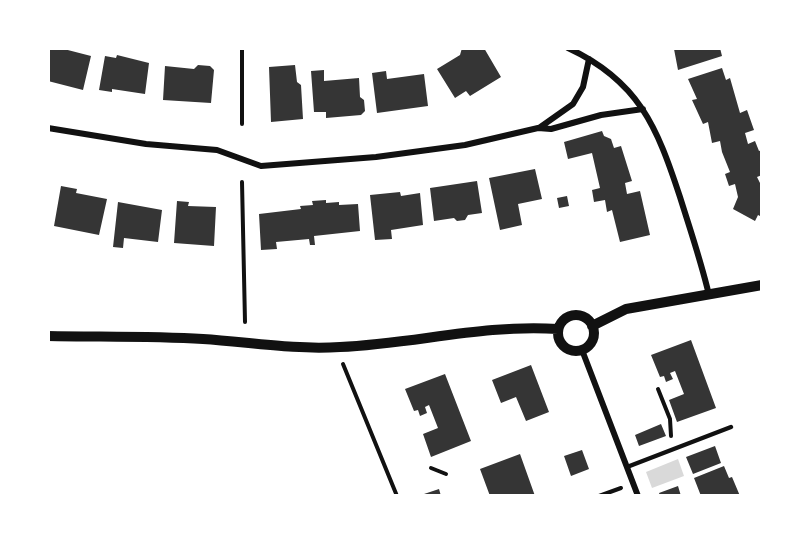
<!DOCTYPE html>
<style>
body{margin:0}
#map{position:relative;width:810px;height:544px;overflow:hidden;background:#fff;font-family:"Roboto Condensed",sans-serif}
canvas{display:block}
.frame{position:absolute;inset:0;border:50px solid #fff;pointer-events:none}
</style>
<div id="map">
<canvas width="810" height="544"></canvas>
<div class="frame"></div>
</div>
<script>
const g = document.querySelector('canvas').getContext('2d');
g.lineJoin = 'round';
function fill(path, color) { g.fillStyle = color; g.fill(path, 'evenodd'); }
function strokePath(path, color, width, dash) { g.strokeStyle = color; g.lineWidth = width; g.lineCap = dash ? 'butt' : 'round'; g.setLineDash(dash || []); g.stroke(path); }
fill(new Path2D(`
 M 678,459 L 684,476 L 652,488 L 646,472 Z`), '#d9d9d9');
fill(new Path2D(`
 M 48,48 L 60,48 L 91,56 L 83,90 L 48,81 Z
 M 462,48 L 484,48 L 501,77 L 470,96 L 466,91 L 455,98 L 437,69 L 460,55 Z
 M 667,48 L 720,48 L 722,56 L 678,70 L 674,49 L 668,50 Z
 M 117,55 L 149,63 L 145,94 L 112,89 L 112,92 L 99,90 L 105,56 L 116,58 Z
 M 198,65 L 210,66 L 214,70 L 211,103 L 163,100 L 165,66 L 194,69 Z
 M 295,65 L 297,82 L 301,85 L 303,119 L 271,122 L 269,67 Z
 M 722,68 L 726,80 L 730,78 L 740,113 L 747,110 L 754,130 L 745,133 L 748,144 L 755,141 L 759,151 L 762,150 L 762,175 L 757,177 L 762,187 L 762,217 L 758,215 L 755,221 L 733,209 L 738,197 L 735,184 L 729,186 L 725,174 L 730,172 L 722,152 L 720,141 L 712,143 L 708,122 L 703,124 L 692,100 L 697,99 L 688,79 Z
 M 324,70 L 324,81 L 359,78 L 360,97 L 364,100 L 365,111 L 361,115 L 326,118 L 326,112 L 314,112 L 311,71 Z
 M 386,71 L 387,79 L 424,74 L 428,106 L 377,113 L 372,73 Z
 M 602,131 L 604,136 L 611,139 L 614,148 L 621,146 L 632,181 L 625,183 L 627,194 L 640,191 L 650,235 L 620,242 L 612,210 L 607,212 L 605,200 L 594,202 L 592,190 L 600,188 L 592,153 L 568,159 L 564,142 Z
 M 535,169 L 542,199 L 518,204 L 522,225 L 500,230 L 489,178 Z
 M 477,181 L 482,213 L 468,215 L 465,220 L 457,221 L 454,218 L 434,221 L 430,188 Z
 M 61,186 L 77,189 L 76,193 L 107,199 L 99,235 L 54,226 Z
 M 400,192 L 401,196 L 420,193 L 423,225 L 391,230 L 392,239 L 375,240 L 370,195 Z
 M 567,196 L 569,206 L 559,208 L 557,198 Z
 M 326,200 L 326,203 L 339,202 L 339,205 L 358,204 L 360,231 L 314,236 L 315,245 L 310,245 L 309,239 L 276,242 L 277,249 L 261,250 L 259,214 L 301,209 L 300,206 L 313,205 L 312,201 Z
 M 177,201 L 189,202 L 188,206 L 216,207 L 214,246 L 174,243 Z
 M 118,202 L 162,210 L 158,242 L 124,238 L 123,248 L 113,247 Z
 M 691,340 L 716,408 L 677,422 L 669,400 L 684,394 L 675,371 L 670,373 L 673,379 L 666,382 L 664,376 L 660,377 L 651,355 Z
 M 531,365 L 549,412 L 526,421 L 516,397 L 501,403 L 492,380 Z
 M 445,374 L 471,441 L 431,457 L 423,434 L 438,428 L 429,405 L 425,407 L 427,413 L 420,416 L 418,410 L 414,411 L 405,389 Z
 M 661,424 L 666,436 L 639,446 L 635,435 Z
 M 715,446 L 721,463 L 693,474 L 686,457 Z
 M 582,450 L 589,469 L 571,476 L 564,456 Z
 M 520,454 L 535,496 L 490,496 L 480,469 Z
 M 724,466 L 729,478 L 732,477 L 740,496 L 701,496 L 694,478 Z
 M 678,486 L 681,496 L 660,496 L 659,493 Z
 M 439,489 L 441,496 L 424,496 L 424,494 Z`), '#353535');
strokePath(new Path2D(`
 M 242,124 L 242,48
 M 242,182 L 245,322
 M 343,364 L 397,496
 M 658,389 L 670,419 L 671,436
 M 431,468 L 446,474
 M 599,496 L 621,488`), '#111', 4);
strokePath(new Path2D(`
 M 627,467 L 731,427`), '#111', 4.5);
strokePath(new Path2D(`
 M 568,48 C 639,81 657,127 680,197 C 690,229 701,261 709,295
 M 48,128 L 146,144 L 217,150 L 261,166 L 376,157 L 465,145 L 538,128 L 551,129 L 601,115 L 643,109
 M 539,128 L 573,104 L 583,87 L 589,59
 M 582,350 L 638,496`), '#111', 6);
strokePath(new Path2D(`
 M558 333a18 18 0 1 1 36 0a18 18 0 1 1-36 0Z
 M 592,326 L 626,309 L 762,285
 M 48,336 C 100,337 152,336 203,339 C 249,342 294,350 340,347 C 414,344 483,324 558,329`), '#111', 10);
</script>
